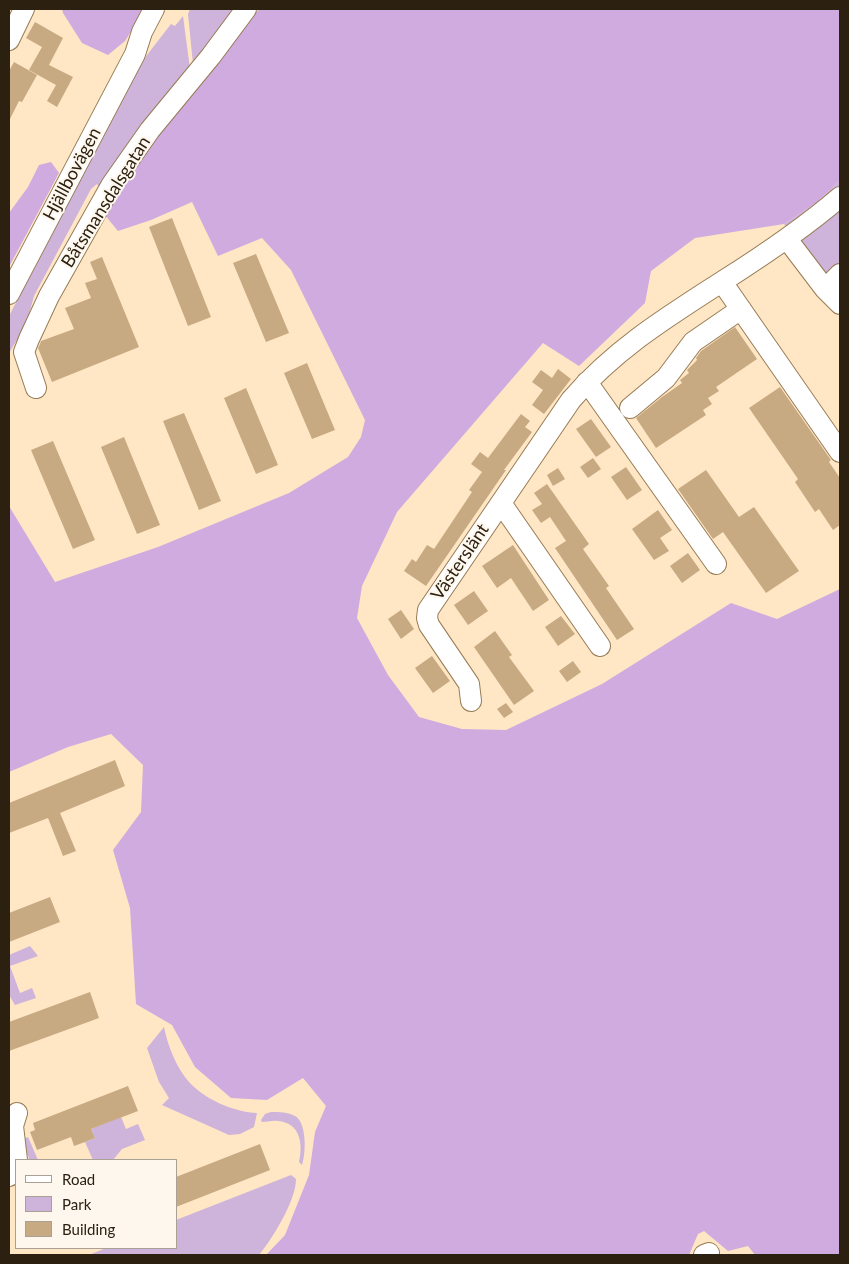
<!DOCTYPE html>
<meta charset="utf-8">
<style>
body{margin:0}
#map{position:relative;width:849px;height:1264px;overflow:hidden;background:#ffe6c5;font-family:Lato,sans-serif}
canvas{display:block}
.frame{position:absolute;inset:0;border:10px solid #2c2010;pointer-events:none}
.legend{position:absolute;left:15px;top:1159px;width:162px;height:90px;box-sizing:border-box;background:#fdf7ee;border:1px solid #a9a195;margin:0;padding:6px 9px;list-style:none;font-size:15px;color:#2c2010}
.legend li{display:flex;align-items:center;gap:10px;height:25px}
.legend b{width:25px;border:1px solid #a9a195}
</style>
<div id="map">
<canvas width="849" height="1264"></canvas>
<div class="frame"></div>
<ul class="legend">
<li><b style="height:6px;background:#fff"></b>Road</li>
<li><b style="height:14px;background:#ceb3da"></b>Park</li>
<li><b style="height:14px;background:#c8aa82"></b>Building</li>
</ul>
</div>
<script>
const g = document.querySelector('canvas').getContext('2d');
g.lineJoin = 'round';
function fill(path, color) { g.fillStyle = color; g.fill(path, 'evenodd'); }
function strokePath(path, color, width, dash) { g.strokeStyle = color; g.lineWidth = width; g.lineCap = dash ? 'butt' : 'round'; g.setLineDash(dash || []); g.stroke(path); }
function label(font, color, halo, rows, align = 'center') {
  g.font = font + ' Lato,sans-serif'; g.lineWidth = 4; g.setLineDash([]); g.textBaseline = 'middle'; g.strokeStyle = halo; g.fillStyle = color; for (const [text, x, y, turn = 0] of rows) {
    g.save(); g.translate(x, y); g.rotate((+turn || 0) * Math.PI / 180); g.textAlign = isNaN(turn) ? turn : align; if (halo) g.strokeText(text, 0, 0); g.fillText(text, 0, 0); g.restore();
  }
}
fill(new Path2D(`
 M 190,9 L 239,9 L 193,64 L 188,14 Z
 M 183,16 L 190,69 L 99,187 L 97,184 L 91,189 L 34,296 L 26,325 L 9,353 L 9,316 L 139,68 L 147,55 L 171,24 L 175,26 Z
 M 840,180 L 840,263 L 823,280 L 784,224 L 816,203 Z
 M 30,946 L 38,956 L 10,966 L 20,993 L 32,988 L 36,998 L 15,1005 L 9,995 L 9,955 Z
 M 164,1027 C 168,1047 178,1072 193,1086 C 209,1101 235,1112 257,1113 L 254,1127 L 240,1134 L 229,1135 L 162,1105 L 169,1098 L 159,1082 L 147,1048 Z
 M 271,1112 C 279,1112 288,1112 295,1116 C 307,1123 306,1153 302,1165 L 299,1162 C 303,1145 301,1123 278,1121 C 273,1120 267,1122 262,1122 L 261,1120 L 265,1114 Z
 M 121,1117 L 126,1129 L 138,1124 L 145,1140 L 122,1149 L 113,1160 L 93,1160 L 85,1142 L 95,1138 L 91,1129 Z
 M 28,1137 L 38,1160 L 29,1160 L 28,1155 L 23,1154 L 23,1139 Z
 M 291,1175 L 296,1179 C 296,1201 272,1239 259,1255 L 89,1255 L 106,1248 L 176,1248 L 176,1220 Z`), '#ceb3da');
fill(new Path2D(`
 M 62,9 L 145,9 L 125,41 L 108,55 L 82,43 L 63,13 Z
 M 259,9 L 840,9 L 840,180 L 816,203 L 784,224 L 695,238 L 651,271 L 645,303 L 579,366 L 543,343 L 397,512 L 362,586 L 357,618 L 388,675 L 419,717 L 462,729 L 506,730 L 602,684 L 731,603 L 777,619 L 840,589 L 840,1255 L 755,1255 L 748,1246 L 728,1251 L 704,1231 L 698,1234 L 689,1255 L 266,1255 L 285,1235 L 309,1175 L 315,1132 L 326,1106 L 303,1078 L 267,1100 L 231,1098 L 195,1067 L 172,1025 L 136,1004 L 130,908 L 113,850 L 141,812 L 143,765 L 111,734 L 68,747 L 9,772 L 9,506 L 55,582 L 158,547 L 289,493 L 348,457 L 361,437 L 365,420 L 291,270 L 262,238 L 218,256 L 192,202 L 151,220 L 118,231 L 104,214 L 159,135 Z
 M 51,162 L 59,173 L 9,267 L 9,213 L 28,187 L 39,165 Z`), '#cfabdf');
fill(new Path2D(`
 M 35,22 L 63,38 L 49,65 L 73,77 L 57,107 L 47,101 L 56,85 L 29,70 L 42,47 L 26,38 Z
 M 14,62 L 37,75 L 22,102 L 19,101 L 9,121 L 9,71 Z
 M 172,218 L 211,317 L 188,326 L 149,227 Z
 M 256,254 L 289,333 L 266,342 L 233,263 Z
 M 102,257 L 139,347 L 52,382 L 38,348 L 40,344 L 41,341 L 74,329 L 65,308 L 91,298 L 85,283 L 97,279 L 90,262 Z
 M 735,327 L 757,359 L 716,387 L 719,391 L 708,398 L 712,404 L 703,410 L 706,415 L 656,448 L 636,418 L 662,397 L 682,383 L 680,380 L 689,373 L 687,370 L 697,360 L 696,358 L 701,351 Z
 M 307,363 L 335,430 L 312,439 L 284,373 Z
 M 558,369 L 571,379 L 544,414 L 532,405 L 543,390 L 532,382 L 541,370 L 552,378 Z
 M 780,387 L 831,460 L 829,462 L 840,478 L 840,525 L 833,530 L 819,509 L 815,512 L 795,482 L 798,479 L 749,408 Z
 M 246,388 L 278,465 L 256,474 L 224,398 Z
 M 184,413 L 221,501 L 199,510 L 163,421 Z
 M 521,414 L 530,421 L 525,427 L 532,432 L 504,470 L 506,470 L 426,586 L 404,571 L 412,559 L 416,562 L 427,545 L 434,549 L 472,492 L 469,490 L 482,472 L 471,464 L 480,452 L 488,458 Z
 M 591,419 L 611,447 L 596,457 L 576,429 Z
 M 124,437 L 160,525 L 137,534 L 101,447 Z
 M 53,441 L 95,540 L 73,549 L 31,450 Z
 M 593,458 L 601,469 L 588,478 L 580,467 Z
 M 626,467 L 642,490 L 627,500 L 611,477 Z
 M 558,468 L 565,479 L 553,486 L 547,475 Z
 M 706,470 L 739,517 L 754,507 L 799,571 L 766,593 L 723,532 L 713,539 L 678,489 Z
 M 547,484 L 589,544 L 583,549 L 609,586 L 606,588 L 634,629 L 617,640 L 555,548 L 566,541 L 550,517 L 541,523 L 532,510 L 542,504 L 534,493 Z
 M 658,510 L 672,530 L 660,538 L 669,551 L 654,560 L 632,529 Z
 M 513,545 L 549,600 L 533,611 L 511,578 L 497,588 L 482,566 Z
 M 688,553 L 700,570 L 682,583 L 670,566 Z
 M 474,591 L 488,611 L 468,625 L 454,605 Z
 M 401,610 L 414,629 L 401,639 L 388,619 Z
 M 561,616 L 575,634 L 558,646 L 545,627 Z
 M 495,631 L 512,655 L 509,657 L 534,691 L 514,705 L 474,647 Z
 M 432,656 L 450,681 L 433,693 L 415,668 Z
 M 573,661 L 581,672 L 567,682 L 559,671 Z
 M 506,703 L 513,712 L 504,718 L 497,709 Z
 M 115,760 L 125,786 L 60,813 L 76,851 L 63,856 L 48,818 L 9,833 L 9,803 Z
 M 50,897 L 60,922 L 9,942 L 9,913 Z
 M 90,992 L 99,1018 L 9,1051 L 9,1022 Z
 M 128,1086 L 138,1111 L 91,1129 L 95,1138 L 85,1142 L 74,1146 L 71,1137 L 37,1150 L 30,1132 L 35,1130 L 33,1123 Z
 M 260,1144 L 270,1170 L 176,1207 L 176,1177 Z`), '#c8aa82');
const minor = new Path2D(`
 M 9,40 L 24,9
 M 787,239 L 825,289 L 840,304
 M 722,282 L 840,452
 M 825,289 L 840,274
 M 9,294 L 135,54 L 142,32 L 154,9
 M 587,382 L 716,564
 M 36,388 L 24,352 L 29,339 L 49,296 L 112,184 L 150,130 L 211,56 L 246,9
 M 630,408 L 666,378 L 693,342 L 741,309
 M 501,503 L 600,646
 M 471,701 L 469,684 L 429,625 L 427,618 L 428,610 L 571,400 C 615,349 667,317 723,281 C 764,255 804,228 840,197
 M 17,1113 L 13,1126 L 17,1160
 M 9,1176 L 16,1165
 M 704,1255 L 709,1253`);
strokePath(minor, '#967b54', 22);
strokePath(minor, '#fff', 20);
label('18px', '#2c2010', '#fdf7ee', [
 ["Hjällbovägen",72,174,-62],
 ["Båtsmansdalsgatan",106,202,-58],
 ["Västerslänt",460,562,-56]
]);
</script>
